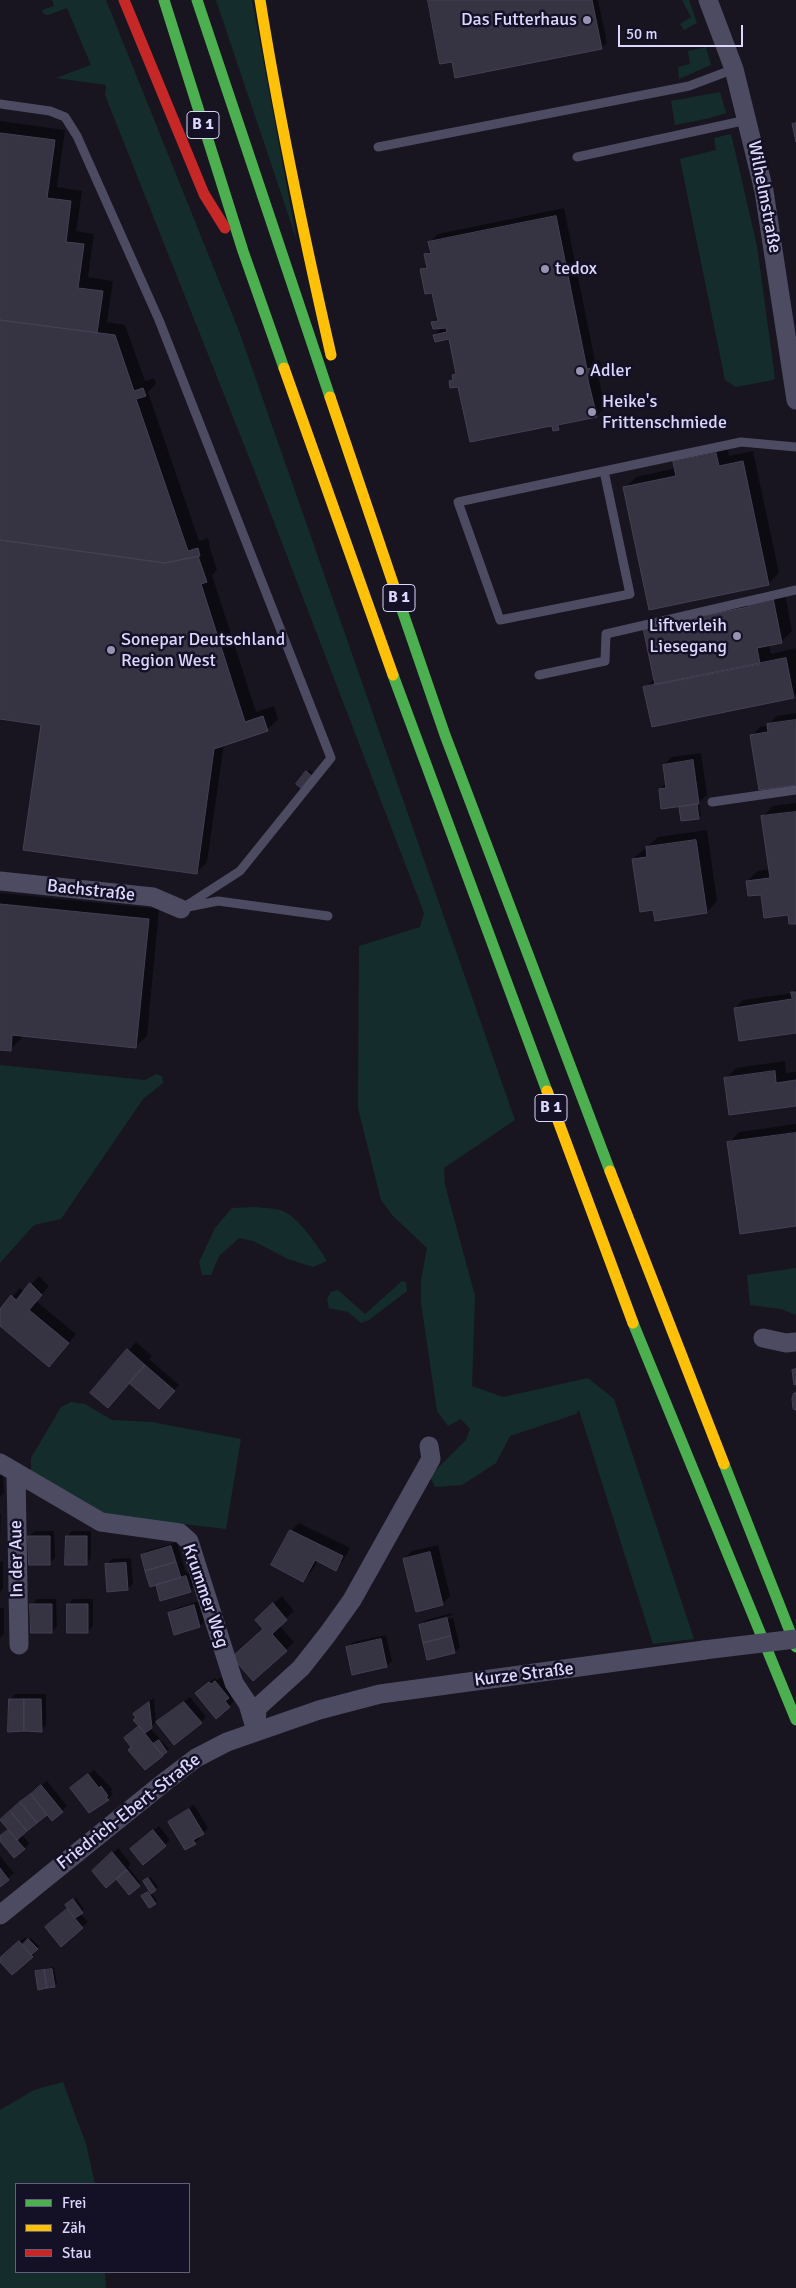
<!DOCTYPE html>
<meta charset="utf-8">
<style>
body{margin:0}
#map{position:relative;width:796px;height:2288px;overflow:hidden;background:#181521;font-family:Signika,sans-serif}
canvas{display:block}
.legend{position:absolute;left:15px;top:2183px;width:175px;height:90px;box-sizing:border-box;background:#141026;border:1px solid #64607c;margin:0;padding:6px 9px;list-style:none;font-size:15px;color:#dbd7fd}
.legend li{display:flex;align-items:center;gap:10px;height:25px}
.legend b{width:25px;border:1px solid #64607c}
.scale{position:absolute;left:618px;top:25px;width:125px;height:22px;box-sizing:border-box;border:2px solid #dbd7fd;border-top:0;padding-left:6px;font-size:15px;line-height:18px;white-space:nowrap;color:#dbd7fd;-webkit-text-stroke:4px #141026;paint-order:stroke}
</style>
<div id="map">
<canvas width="796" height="2288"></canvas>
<ul class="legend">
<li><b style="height:6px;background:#4caf50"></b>Frei</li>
<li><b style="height:6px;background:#ffc107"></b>Zäh</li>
<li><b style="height:6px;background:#c62828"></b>Stau</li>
</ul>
<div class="scale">50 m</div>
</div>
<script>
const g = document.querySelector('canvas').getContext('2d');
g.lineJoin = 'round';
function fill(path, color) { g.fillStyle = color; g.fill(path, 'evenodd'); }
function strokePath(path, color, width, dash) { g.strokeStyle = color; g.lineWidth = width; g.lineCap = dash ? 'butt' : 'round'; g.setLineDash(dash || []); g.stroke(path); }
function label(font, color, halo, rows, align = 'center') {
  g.font = font + ' Signika,sans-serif'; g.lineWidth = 5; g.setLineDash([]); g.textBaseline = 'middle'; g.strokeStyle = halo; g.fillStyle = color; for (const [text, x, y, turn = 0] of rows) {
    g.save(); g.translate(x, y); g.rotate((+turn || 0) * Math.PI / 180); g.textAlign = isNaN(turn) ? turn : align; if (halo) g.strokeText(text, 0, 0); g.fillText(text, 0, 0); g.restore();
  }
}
fill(new Path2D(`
 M 52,0 L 106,0 L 239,331 L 515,1120 L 444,1168 L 445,1185 L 475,1296 L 472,1386 L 503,1397 L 588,1378 L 614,1399 L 694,1639 L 653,1644 L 579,1410 L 576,1414 L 510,1436 L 496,1463 L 462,1485 L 435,1487 L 430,1476 L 466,1440 L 470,1429 L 461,1419 L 448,1426 L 437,1411 L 421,1303 L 421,1280 L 427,1248 L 393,1216 L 381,1200 L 358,1108 L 359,946 L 420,927 L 424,913 L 256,475 L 105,95 L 106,85 L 56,78 L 91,65 L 67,8 L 48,15 L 44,14 L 42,10 L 54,6 Z
 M 216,0 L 252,0 L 297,241 Z
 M 682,0 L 689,0 L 697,23 L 684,30 L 680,24 L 691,17 Z
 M 706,47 L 711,65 L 679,79 L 678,67 L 690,64 L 688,51 Z
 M 720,92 L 726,113 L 710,118 L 675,125 L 671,101 Z
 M 731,134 L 757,246 L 775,378 L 773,380 L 736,387 L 725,380 L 680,159 L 716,150 L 714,138 Z
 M 0,1065 L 145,1080 L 156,1074 L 162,1076 L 163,1083 L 143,1099 L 61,1219 L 34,1225 L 0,1263 Z
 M 255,1207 C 264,1208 275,1208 283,1211 C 299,1218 318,1246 327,1261 L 313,1267 L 288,1259 L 253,1241 L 239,1238 L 219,1256 L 211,1275 L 202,1275 L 199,1262 L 215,1228 L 232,1208 Z
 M 796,1268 L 796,1315 L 781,1309 L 750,1305 L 747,1275 Z
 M 402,1281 L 406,1282 L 407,1291 L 369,1320 L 361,1323 L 348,1312 L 329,1308 L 327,1299 L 331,1292 L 338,1290 L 365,1314 Z
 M 71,1402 L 85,1404 L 112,1420 L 152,1422 L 241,1439 L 226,1529 L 114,1516 L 100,1512 L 31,1472 L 31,1458 L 61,1407 Z
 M 63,2082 L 86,2144 L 95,2184 L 16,2184 L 16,2272 L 105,2272 L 106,2288 L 0,2288 L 0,2110 L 34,2090 Z`), '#152c2d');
fill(new Path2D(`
 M 429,0 L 598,0 L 607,43 L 601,48 L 453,60 Z
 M 0,121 L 65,130 L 57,187 L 82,191 L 76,231 L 94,234 L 88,277 L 113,281 L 107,322 L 125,325 L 145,381 L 154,378 L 156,384 L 148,392 L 199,541 L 208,538 L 210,544 L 209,545 L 217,570 L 212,575 L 256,712 L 274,706 L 278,719 L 267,730 L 224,744 L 207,862 L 196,873 L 42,724 L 0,718 Z
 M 564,208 L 595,361 L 600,360 L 601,366 L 597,370 L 605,408 L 597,416 L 564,422 L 558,429 L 450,382 L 457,372 L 450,338 L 434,335 L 442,327 L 433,322 L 438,317 L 433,292 L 422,270 L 427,264 L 425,255 L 431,249 L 430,242 L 438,234 Z
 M 726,443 L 729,456 L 753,451 L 779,573 L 768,584 L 625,488 L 636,477 L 676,468 L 674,463 L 685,452 Z
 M 784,588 L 792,631 L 781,642 L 769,644 L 771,654 L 796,648 L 796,695 L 794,697 L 645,688 L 655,678 L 645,628 L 655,618 L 755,598 L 760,593 Z
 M 796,713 L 796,783 L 752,736 L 760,727 L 768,726 L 776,716 Z
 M 701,753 L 707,795 L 699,802 L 701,816 L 682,820 L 680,806 L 660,789 L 667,782 L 664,765 L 672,757 Z
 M 309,770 L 313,773 L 304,785 L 307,772 Z
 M 796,803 L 796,923 L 789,913 L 747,881 L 758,871 L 770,869 L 762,817 L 773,806 Z
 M 707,830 L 717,901 L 707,912 L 654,909 L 633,859 L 658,837 Z
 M 0,893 L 159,909 L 147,1036 L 136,1046 L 21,1035 L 21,1039 L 10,1049 L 0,1048 Z
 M 796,989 L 796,1031 L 735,1008 L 743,1000 L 793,993 Z
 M 785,1061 L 786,1073 L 796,1072 L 796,1104 L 725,1079 L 736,1068 Z
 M 796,1124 L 796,1225 L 729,1143 L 739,1132 Z
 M 39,1276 L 49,1286 L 36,1301 L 76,1334 L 57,1357 L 0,1325 L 0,1311 L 20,1288 L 24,1292 Z
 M 136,1342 L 152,1356 L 149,1359 L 179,1385 L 164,1402 L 130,1382 L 108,1406 L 92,1393 Z
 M 3,1475 L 4,1493 L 0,1497 L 0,1476 Z
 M 0,1514 L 1,1514 L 0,1541 Z
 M 299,1523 L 350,1548 L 343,1561 L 335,1569 L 318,1560 L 311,1572 L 303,1580 L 291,1531 Z
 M 35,1531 L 54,1531 L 55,1558 L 49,1563 L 29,1536 Z
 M 72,1531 L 91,1531 L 91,1558 L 86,1564 L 67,1536 Z
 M 177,1542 L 186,1573 L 191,1572 L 195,1586 L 190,1591 L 156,1584 L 142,1556 L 147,1551 Z
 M 438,1545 L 450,1596 L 442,1604 L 404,1559 L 412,1551 Z
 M 131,1558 L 133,1584 L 127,1589 L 106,1565 L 112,1559 Z
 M 0,1562 L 3,1562 L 3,1589 L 0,1592 Z
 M 282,1596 L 294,1611 L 279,1625 L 294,1642 L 286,1650 L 264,1629 L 264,1612 Z
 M 37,1599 L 56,1599 L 57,1626 L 51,1632 L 32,1605 Z
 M 73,1599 L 93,1599 L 93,1626 L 88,1632 L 68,1605 Z
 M 199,1601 L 205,1621 L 199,1626 L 169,1614 L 174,1609 Z
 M 0,1608 L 4,1608 L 4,1634 L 0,1638 Z
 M 452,1613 L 452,1615 L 425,1622 L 425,1624 L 453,1618 L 460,1647 L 455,1652 L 428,1658 L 420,1625 L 426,1620 Z
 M 386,1635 L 392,1661 L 386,1666 L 348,1647 L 353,1642 Z
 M 221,1677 L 233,1692 L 230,1695 L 234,1701 L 229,1706 L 202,1688 L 215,1678 L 217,1680 Z
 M 15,1694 L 46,1694 L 46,1725 L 41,1731 L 10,1700 Z
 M 190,1697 L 206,1717 L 201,1722 L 162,1717 Z
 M 154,1698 L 156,1722 L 150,1728 L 169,1749 L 145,1768 L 138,1718 L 140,1709 Z
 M 94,1770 L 113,1790 L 111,1791 L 113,1794 L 108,1799 L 77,1783 Z
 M 47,1781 L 67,1806 L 62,1811 L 48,1813 L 21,1834 L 29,1843 L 24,1849 L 0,1839 L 9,1829 L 6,1814 Z
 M 194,1805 L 208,1828 L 199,1836 L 200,1838 L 195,1843 L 169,1822 Z
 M 159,1826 L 170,1840 L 143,1863 L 137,1844 Z
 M 118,1848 L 131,1864 L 128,1867 L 141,1883 L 129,1893 L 116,1877 L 94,1871 Z
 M 0,1856 L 14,1873 L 0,1885 Z
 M 151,1877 L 158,1887 L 151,1892 L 157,1901 L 155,1903 L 145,1894 L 150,1891 L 147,1879 Z
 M 76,1898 L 84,1909 L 80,1913 L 88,1922 L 61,1945 L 52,1922 L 69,1908 L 69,1903 Z
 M 25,1937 L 28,1941 L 31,1938 L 39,1946 L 33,1955 L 23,1944 L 5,1955 Z
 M 54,1967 L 57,1984 L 54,1986 L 36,1971 Z`), '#0007');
const building = new Path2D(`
 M 428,0 L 592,0 L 602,49 L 455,78 L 452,62 L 440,64 Z
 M 796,123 L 796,142 L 792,124 Z
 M 0,133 L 55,140 L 47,198 L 71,201 L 66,242 L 84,244 L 78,288 L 103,291 L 97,333 L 0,320 Z
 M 556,216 L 587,369 L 592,368 L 593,375 L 588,376 L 588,380 L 597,417 L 558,425 L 559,430 L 553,431 L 552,426 L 546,427 L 470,442 L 458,387 L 450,388 L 449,381 L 453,380 L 452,375 L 456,374 L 449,339 L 435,342 L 433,335 L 447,332 L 446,328 L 433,329 L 431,322 L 438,321 L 432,293 L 425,294 L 420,269 L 427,268 L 424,254 L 431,253 L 428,242 Z
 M 0,320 L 115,335 L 134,391 L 143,388 L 146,396 L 136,399 L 188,551 L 198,548 L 200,556 L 165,563 L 0,540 Z
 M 716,453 L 719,466 L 743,461 L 769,585 L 649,610 L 623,487 L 676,476 L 673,462 Z
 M 0,540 L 165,563 L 198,556 L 207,582 L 201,584 L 245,722 L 263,716 L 268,731 L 214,749 L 197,874 L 23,850 L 41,725 L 0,719 Z
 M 773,598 L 782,643 L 757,648 L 760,664 L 655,685 L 643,628 L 748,607 L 748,603 Z
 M 786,658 L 794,698 L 652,727 L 643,687 Z
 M 796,720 L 796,785 L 759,790 L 750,735 L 768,732 L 767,724 Z
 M 693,760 L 699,804 L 661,809 L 659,789 L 666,788 L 663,765 Z
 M 306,771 L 312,776 L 302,789 L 296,784 Z
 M 697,804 L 699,819 L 681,821 L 679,807 Z
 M 796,812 L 796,924 L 789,924 L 788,915 L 764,918 L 761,895 L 748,896 L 746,881 L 770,878 L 761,816 Z
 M 696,840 L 707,913 L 655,921 L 653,910 L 640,912 L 632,859 L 647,857 L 646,847 Z
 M 0,904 L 149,919 L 136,1048 L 12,1035 L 11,1051 L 0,1050 Z
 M 791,992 L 796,992 L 796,1033 L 739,1041 L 734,1008 L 792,999 Z
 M 775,1071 L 776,1083 L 796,1080 L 796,1106 L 729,1115 L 724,1078 Z
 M 796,1133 L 796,1226 L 740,1234 L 727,1142 Z
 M 30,1283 L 42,1295 L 29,1310 L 69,1343 L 49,1367 L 0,1326 L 0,1309 L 11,1295 L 16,1300 Z
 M 127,1349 L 145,1365 L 108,1408 L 90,1393 Z
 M 145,1365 L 175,1391 L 159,1409 L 129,1383 Z
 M 796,1369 L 796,1384 L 794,1385 L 792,1370 Z
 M 794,1393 L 796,1393 L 796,1410 L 793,1409 L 792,1399 Z
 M 290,1530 L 343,1556 L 336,1571 L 315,1560 L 303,1582 L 271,1565 Z
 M 28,1536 L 50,1536 L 50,1565 L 29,1565 Z
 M 66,1536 L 87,1536 L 87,1565 L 65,1565 Z
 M 171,1546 L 176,1562 L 145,1571 L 141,1555 Z
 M 430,1552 L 443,1605 L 416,1612 L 403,1559 Z
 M 176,1562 L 181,1578 L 150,1587 L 145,1571 Z
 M 126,1563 L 128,1590 L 107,1592 L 105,1564 Z
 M 186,1576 L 191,1592 L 160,1601 L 156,1585 Z
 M 273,1603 L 287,1620 L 272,1634 L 287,1651 L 253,1681 L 232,1657 L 263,1629 L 255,1620 Z
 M 30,1604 L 52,1604 L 52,1633 L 31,1633 Z
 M 67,1604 L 88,1604 L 88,1633 L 67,1633 Z
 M 194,1605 L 200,1627 L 174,1635 L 168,1613 Z
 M 447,1618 L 451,1636 L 423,1643 L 419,1625 Z
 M 451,1636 L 455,1653 L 427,1660 L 423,1643 Z
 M 381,1639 L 387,1667 L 352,1675 L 346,1647 Z
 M 215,1681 L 229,1698 L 225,1701 L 230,1707 L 216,1719 L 195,1693 L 209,1682 L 211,1684 Z
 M 9,1699 L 24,1699 L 24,1731 L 8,1732 Z
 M 24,1699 L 41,1699 L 42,1732 L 24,1731 Z
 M 149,1702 L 152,1728 L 145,1733 L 133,1720 L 136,1718 L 133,1714 Z
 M 184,1702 L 202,1723 L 174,1745 L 156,1722 Z
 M 139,1726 L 163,1756 L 145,1770 L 128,1750 L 131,1747 L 124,1738 Z
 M 159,1740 L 167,1752 L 163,1755 L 153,1744 Z
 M 88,1774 L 99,1788 L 101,1786 L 108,1796 L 106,1797 L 109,1800 L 89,1813 L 70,1788 Z
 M 41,1785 L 63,1812 L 52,1821 L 31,1794 Z
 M 31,1794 L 47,1815 L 37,1823 L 20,1802 Z
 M 20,1802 L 37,1823 L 27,1831 L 10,1811 Z
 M 189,1809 L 204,1834 L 193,1840 L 196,1844 L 185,1850 L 168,1822 Z
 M 10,1811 L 27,1831 L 17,1840 L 0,1820 Z
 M 8,1830 L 25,1849 L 14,1858 L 0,1841 L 0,1836 Z
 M 153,1830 L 166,1846 L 143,1865 L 130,1849 Z
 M 112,1852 L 127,1870 L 106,1888 L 92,1871 Z
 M 0,1868 L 9,1880 L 0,1887 Z
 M 127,1870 L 140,1886 L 129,1895 L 116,1879 Z
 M 148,1878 L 156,1890 L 151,1894 L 143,1881 Z
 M 148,1892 L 156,1904 L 149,1908 L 141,1896 Z
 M 73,1899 L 83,1913 L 75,1918 L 65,1905 Z
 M 67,1909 L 83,1928 L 61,1947 L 45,1927 Z
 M 28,1939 L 38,1949 L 31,1955 L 22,1945 Z
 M 19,1941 L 33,1957 L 12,1975 L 0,1962 L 0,1958 Z
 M 52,1969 L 55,1987 L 47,1988 L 44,1970 Z
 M 44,1970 L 47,1988 L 38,1990 L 35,1971 Z`);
fill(building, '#363343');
strokePath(building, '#454054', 1);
strokePath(new Path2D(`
 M 0,104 L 50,111 L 65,117 L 77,136 L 159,320 L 331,758 L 240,871 L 181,909
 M 378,147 L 689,86 L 734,69
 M 577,157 L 747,120
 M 604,471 L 630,594 L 500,620 L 458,502 L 741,442 L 796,447
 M 539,675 L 605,661 L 606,634 L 796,590
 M 712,802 L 796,790
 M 188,907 L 218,901 L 328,916`), '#4c4b61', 9);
strokePath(new Path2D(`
 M 708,0 L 734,69 L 764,191 L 796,400
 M 0,881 L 153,897 L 181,909
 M 763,1338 L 786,1343 L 796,1342
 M 0,1463 L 101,1522 L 180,1533 L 189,1541 L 234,1683 L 248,1704 L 256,1731
 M 16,1473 L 19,1645
 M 256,1728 L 257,1708 L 301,1668 L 327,1635 L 352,1600 L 431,1459 L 429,1446
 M 0,1915 L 167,1780 L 196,1758 L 227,1742 L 319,1710 L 380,1694 L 704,1650`), '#4c4b61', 19);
strokePath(new Path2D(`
 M 164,0 L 243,251 L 284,368
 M 197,0 L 330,397
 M 400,604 L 445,735 L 610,1171
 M 393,675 L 547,1091
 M 633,1323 L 796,1720
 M 724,1464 L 796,1647`), '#4caf50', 11);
strokePath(new Path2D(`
 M 260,0 C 279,119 304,237 331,355
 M 284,368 L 393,675
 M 330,397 L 400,604
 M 547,1091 L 633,1323
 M 610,1171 L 724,1464`), '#ffc107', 11);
strokePath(new Path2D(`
 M 124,0 L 204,194 L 225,228`), '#c62828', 11);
strokePath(new Path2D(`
 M 704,1650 L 796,1639`), '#4c4b61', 19);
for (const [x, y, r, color] of [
 [587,20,5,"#9793b0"],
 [545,269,5,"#9793b0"],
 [580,371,5,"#9793b0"],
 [592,412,5,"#9793b0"],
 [737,636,5,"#9793b0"],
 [111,650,5,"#9793b0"]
]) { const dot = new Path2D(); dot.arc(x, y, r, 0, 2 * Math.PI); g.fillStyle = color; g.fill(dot); strokePath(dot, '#141026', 2); }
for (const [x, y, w] of [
 [203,125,32],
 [399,598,32],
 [551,1108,32]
]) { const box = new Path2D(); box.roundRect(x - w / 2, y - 13.5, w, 27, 4); g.fillStyle = '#141026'; g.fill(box); strokePath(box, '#dbd7fd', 1); }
label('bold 16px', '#dbd7fd', null, [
 ["B 1",203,125],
 ["B 1",399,598],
 ["B 1",551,1108]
]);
label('18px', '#dbd7fd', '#141026', [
 ["Das Futterhaus",577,20,"right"],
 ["tedox",555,269],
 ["Adler",590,371],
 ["Heike's",602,402],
 ["Frittenschmiede",602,423],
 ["Liftverleih",727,626,"right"],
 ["Liesegang",727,647,"right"],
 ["Sonepar Deutschland",121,640],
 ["Region West",121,661]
], 'left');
label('18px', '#dbd7fd', '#141026', [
 ["Wilhelmstraße",764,197,79],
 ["Bachstraße",91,891,6],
 ["In der Aue",17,1559,-91],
 ["Krummer Weg",205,1596,71],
 ["Kurze Straße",524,1675,-7],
 ["Friedrich-Ebert-Straße",129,1812,-38]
]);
</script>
